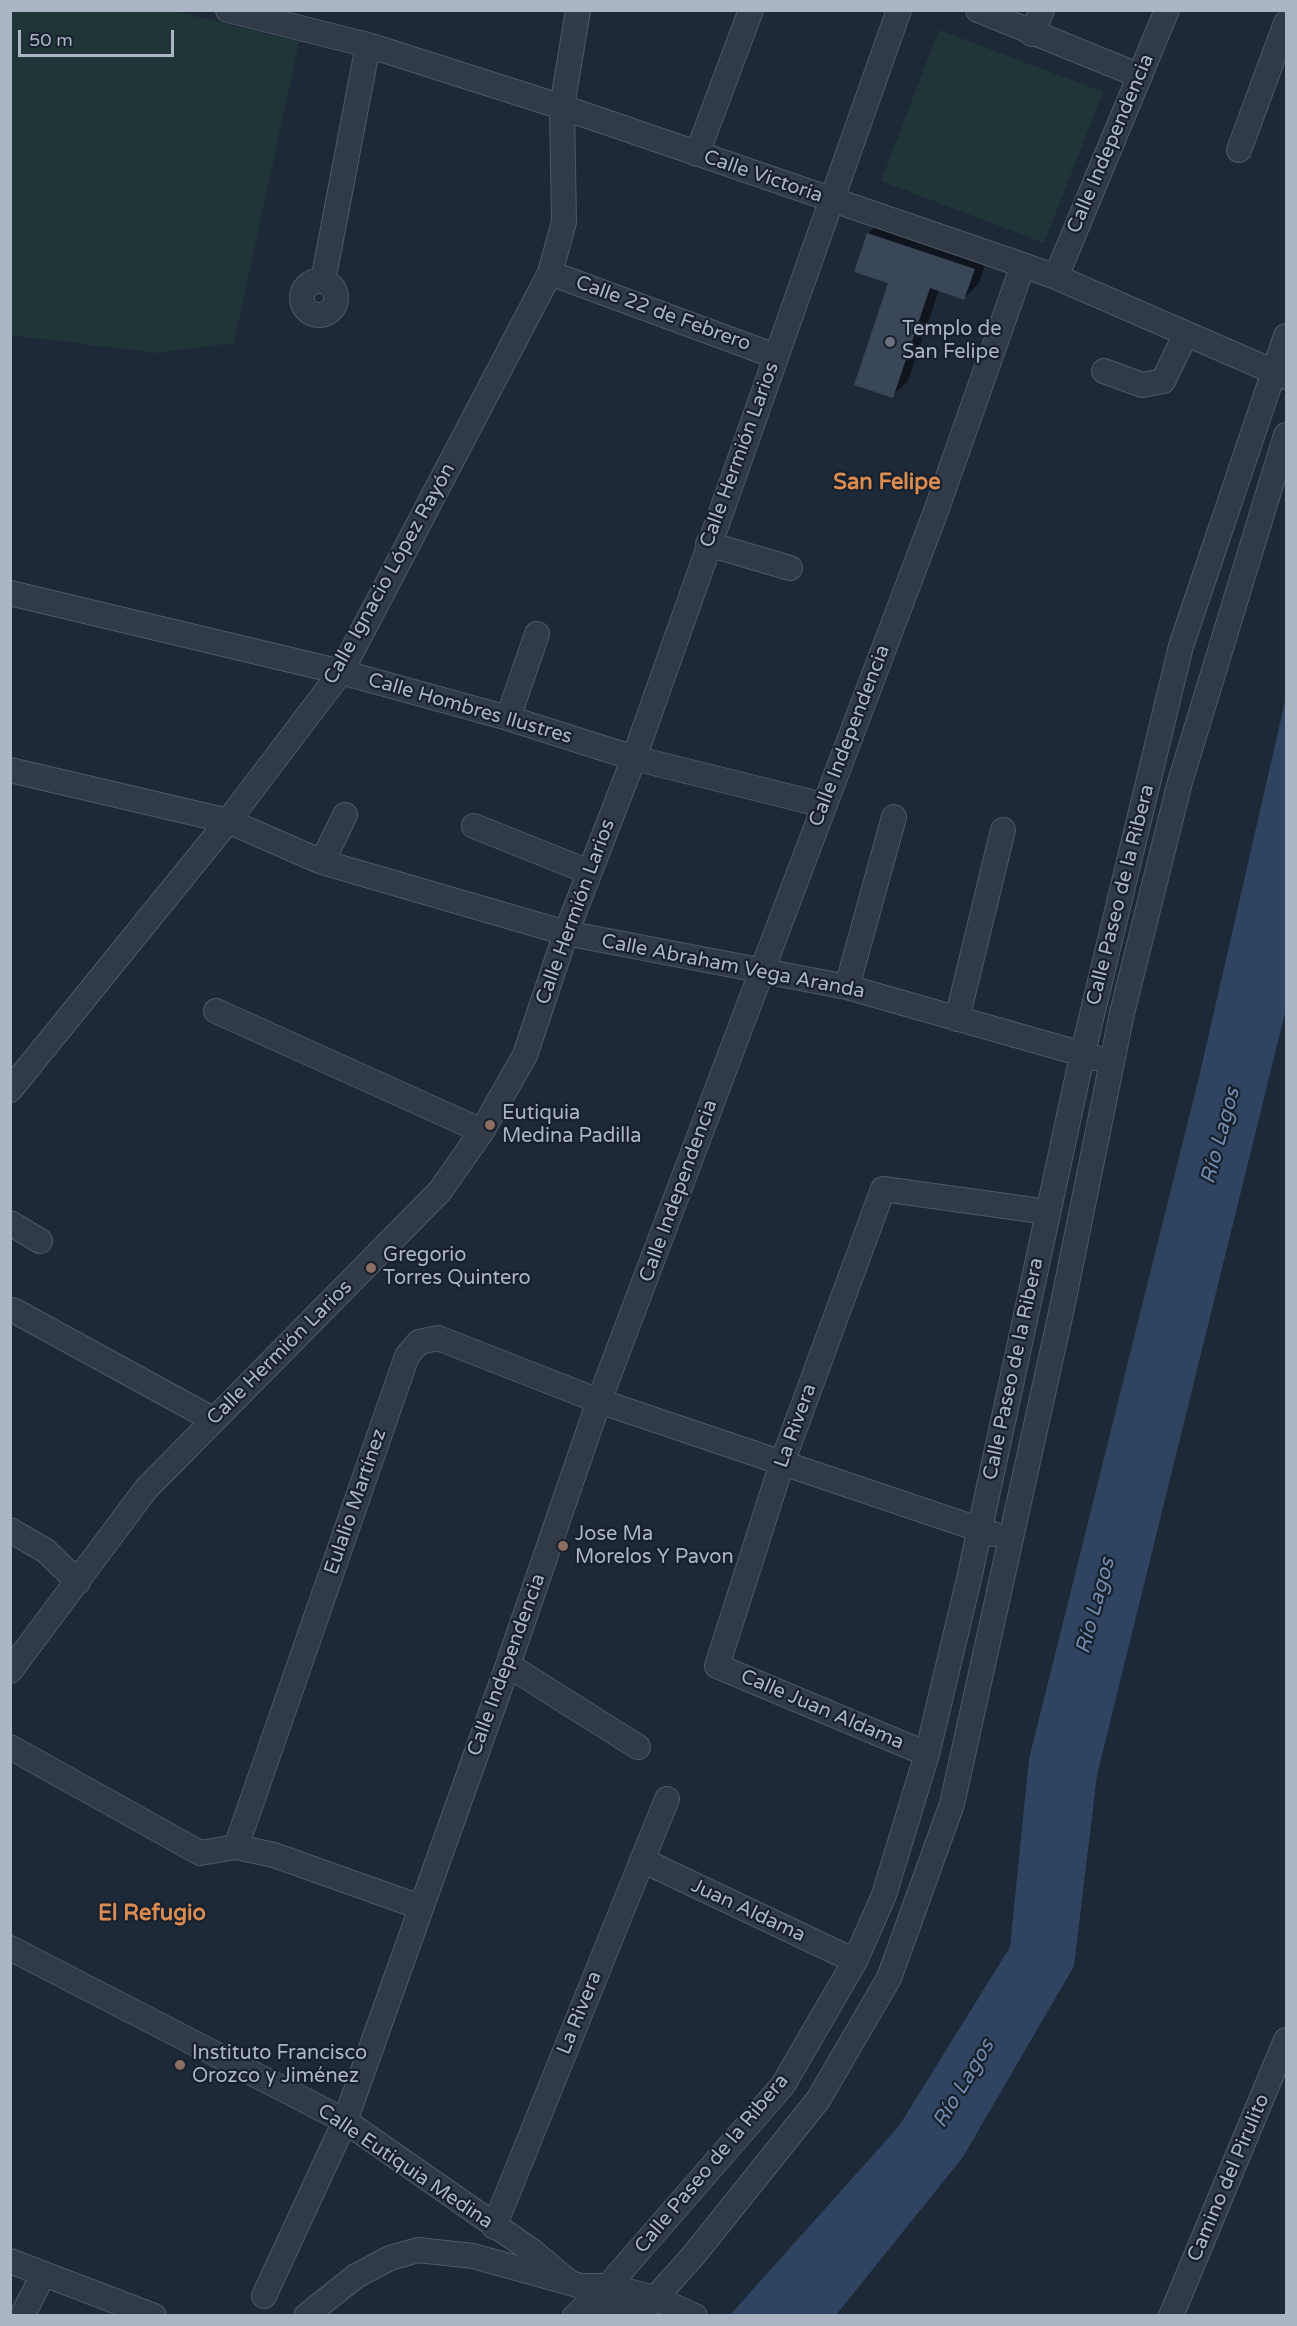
<!DOCTYPE html>
<meta charset="utf-8">
<style>
body{margin:0}
#map{position:relative;width:1297px;height:2326px;overflow:hidden;background:#1e2937;font-family:"Varela Round",sans-serif}
canvas{display:block}
.frame{position:absolute;inset:0;border:12px solid #abb5c5;pointer-events:none}
.scale{position:absolute;left:18px;top:30px;width:156px;height:27px;box-sizing:border-box;border:3px solid #abb5c5;border-top:0;padding-left:8px;font-size:18px;line-height:21px;white-space:nowrap;color:#abb5c5;-webkit-text-stroke:4px #17202c;paint-order:stroke}
</style>
<div id="map">
<canvas width="1297" height="2326"></canvas>
<div class="frame"></div>
<div class="scale">50 m</div>
</div>
<script>
const g = document.querySelector('canvas').getContext('2d');
g.lineJoin = 'round';
function fill(path, color) { g.fillStyle = color; g.fill(path, 'evenodd'); }
function strokePath(path, color, width, dash) { g.strokeStyle = color; g.lineWidth = width; g.lineCap = dash ? 'butt' : 'round'; g.setLineDash(dash || []); g.stroke(path); }
function label(font, color, halo, rows, align = 'center') {
  g.font = font + ' "Varela Round",sans-serif'; g.lineWidth = 4.5; g.setLineDash([]); g.textBaseline = 'middle'; g.strokeStyle = halo; g.fillStyle = color; for (const [text, x, y, turn = 0] of rows) {
    g.save(); g.translate(x, y); g.rotate((+turn || 0) * Math.PI / 180); g.textAlign = isNaN(turn) ? turn : align; if (halo) g.strokeText(text, 0, 0); g.fillText(text, 0, 0); g.restore();
  }
}
fill(new Path2D(`
 M 11,10 L 174,11 L 299,42 L 234,343 L 156,353 L 11,335 Z
 M 939,30 L 1103,92 L 1044,243 L 881,181 Z`), '#203538');
fill(new Path2D(`
 M 1286,697 L 1286,1009 L 1097,1775 L 1074,1966 L 963,2157 L 836,2315 L 730,2315 L 899,2126 L 1010,1947 L 1029,1759 L 1200,1073 Z`), '#2f4460');
fill(new Path2D(`
 M 883,218 L 989,253 L 979,283 L 964,298 L 939,290 L 908,381 L 892,396 L 890,282 L 868,234 Z`), '#0007');
fill(new Path2D(`
 M 867,233 L 975,269 L 964,300 L 930,288 L 893,398 L 854,385 L 888,283 L 854,272 Z`), '#394758');
const minor = new Path2D(`
 M 228,10 L 368,45 L 562,107 L 1023,265 L 1056,277 L 1286,377
 M 978,10 L 1140,76
 M 1032,34 L 1042,10
 M 1239,150 L 1286,23
 M 697,154 L 751,10
 M 550,273 L 775,356
 M 1056,277 L 1167,10
 M302 298a17 17 0 1 1 34 0a17 17 0 1 1-34 0Z
 M 323,281 L 368,45
 M 1104,371 L 1142,385 L 1163,381 L 1186,334
 M 708,544 L 790,568
 M 10,593 L 341,672 L 508,718 L 634,758 L 823,805
 M 508,718 L 537,634
 M 10,770 L 228,821 L 322,862 L 566,933 L 847,987 L 1096,1058
 M 474,826 L 589,872
 M 322,862 L 345,815
 M 847,987 L 894,817
 M 216,1011 L 482,1131
 M 957,1019 L 1003,830
 M 10,1090 L 228,821 L 341,672 L 550,273 L 564,222 L 562,107 L 578,10
 M 10,1223 L 40,1241
 M 13,1310 L 214,1420
 M 10,1530 L 46,1551 L 78,1582
 M 508,1665 L 638,1747
 M 10,1671 L 146,1489 L 440,1191 L 482,1131 L 525,1055 L 566,933 L 634,758 L 899,10
 M 10,1747 L 200,1853 L 236,1847 L 274,1855 L 420,1907
 M 927,1754 L 717,1666 L 782,1463 L 883,1189 L 1048,1212
 M 236,1847 L 407,1356 L 419,1342 L 438,1338 L 599,1401 L 993,1534
 M 642,1860 L 855,1961
 M 10,1948 L 345,2121 L 532,2251 L 569,2282
 M 494,2227 L 667,1799
 M 10,2261 L 154,2316
 M 585,2290 L 595,2299 L 628,2316
 M 264,2296 L 345,2121 L 508,1665 L 599,1401 L 936,511 L 1023,265
 M 22,2316 L 43,2275
 M 306,2316 L 356,2276 L 390,2258 L 418,2250 L 473,2256 L 581,2286 L 608,2286 L 655,2298 L 695,2316
 M 575,2316 L 608,2286 L 783,2085 L 855,1961 L 884,1895 L 927,1754 L 969,1579 L 1082,1056 L 1181,646 L 1286,336
 M 639,2316 L 693,2256 L 818,2100 L 889,1978 L 952,1804 L 1062,1308 L 1122,1013 L 1180,782 L 1286,435
 M 1171,2316 L 1286,2040`);
strokePath(minor, '#4f5866', 26);
strokePath(minor, '#313a47', 24);
for (const [x, y, r, color] of [
 [890,342,6,"#6b7280"],
 [490,1125,6,"#8d6e63"],
 [371,1268,6,"#8d6e63"],
 [563,1546,6,"#8d6e63"],
 [180,2065,6,"#8d6e63"]
]) { const dot = new Path2D(); dot.arc(x, y, r, 0, 2 * Math.PI); g.fillStyle = color; g.fill(dot); strokePath(dot, '#17202c', 2); }
label('20px', '#abb5c5', '#17202c', [
 ["Calle Independencia",1111,144,-67],
 ["Calle Victoria",763,177,19],
 ["Calle 22 de Febrero",663,314,20],
 ["Calle Hermión Larios",740,455,-70],
 ["Calle Ignacio López Rayón",390,574,-61],
 ["Calle Hombres Ilustres",470,709,16],
 ["Calle Independencia",850,736,-69],
 ["Calle Paseo de la Ribera",1121,895,-76],
 ["Calle Hermión Larios",576,912,-70],
 ["Calle Abraham Vega Aranda",733,967,11],
 ["Calle Independencia",679,1191,-70],
 ["Calle Hermión Larios",280,1353,-45],
 ["Calle Paseo de la Ribera",1014,1369,-78],
 ["La Rivera",796,1426,-70],
 ["Eulalio Martínez",356,1502,-71],
 ["Calle Independencia",507,1665,-70],
 ["Calle Juan Aldama",822,1710,23],
 ["Juan Aldama",748,1911,25],
 ["La Rivera",580,2013,-68],
 ["Calle Paseo de la Ribera",712,2164,-50],
 ["Calle Eutiquia Medina",405,2167,34],
 ["Camino del Pirulito",1229,2178,-67]
]);
label('20px', '#abb5c5', '#17202c', [
 ["Templo de",902,330],
 ["San Felipe",902,353],
 ["Eutiquia",502,1114],
 ["Medina Padilla",502,1137],
 ["Gregorio",383,1256],
 ["Torres Quintero",383,1279],
 ["Jose Ma",575,1535],
 ["Morelos Y Pavon",575,1558],
 ["Instituto Francisco",192,2054],
 ["Orozco y Jiménez",192,2077]
], 'left');
label('italic 21px', '#718cb0', '#17202c', [
 ["Río Lagos",1221,1136,-75],
 ["Río Lagos",1096,1606,-75],
 ["Río Lagos",964,2084,-59]
]);
label('bold 22px', '#da8c51', '#17202c', [
 ["San Felipe",887,483],
 ["El Refugio",152,1914]
]);
</script>
